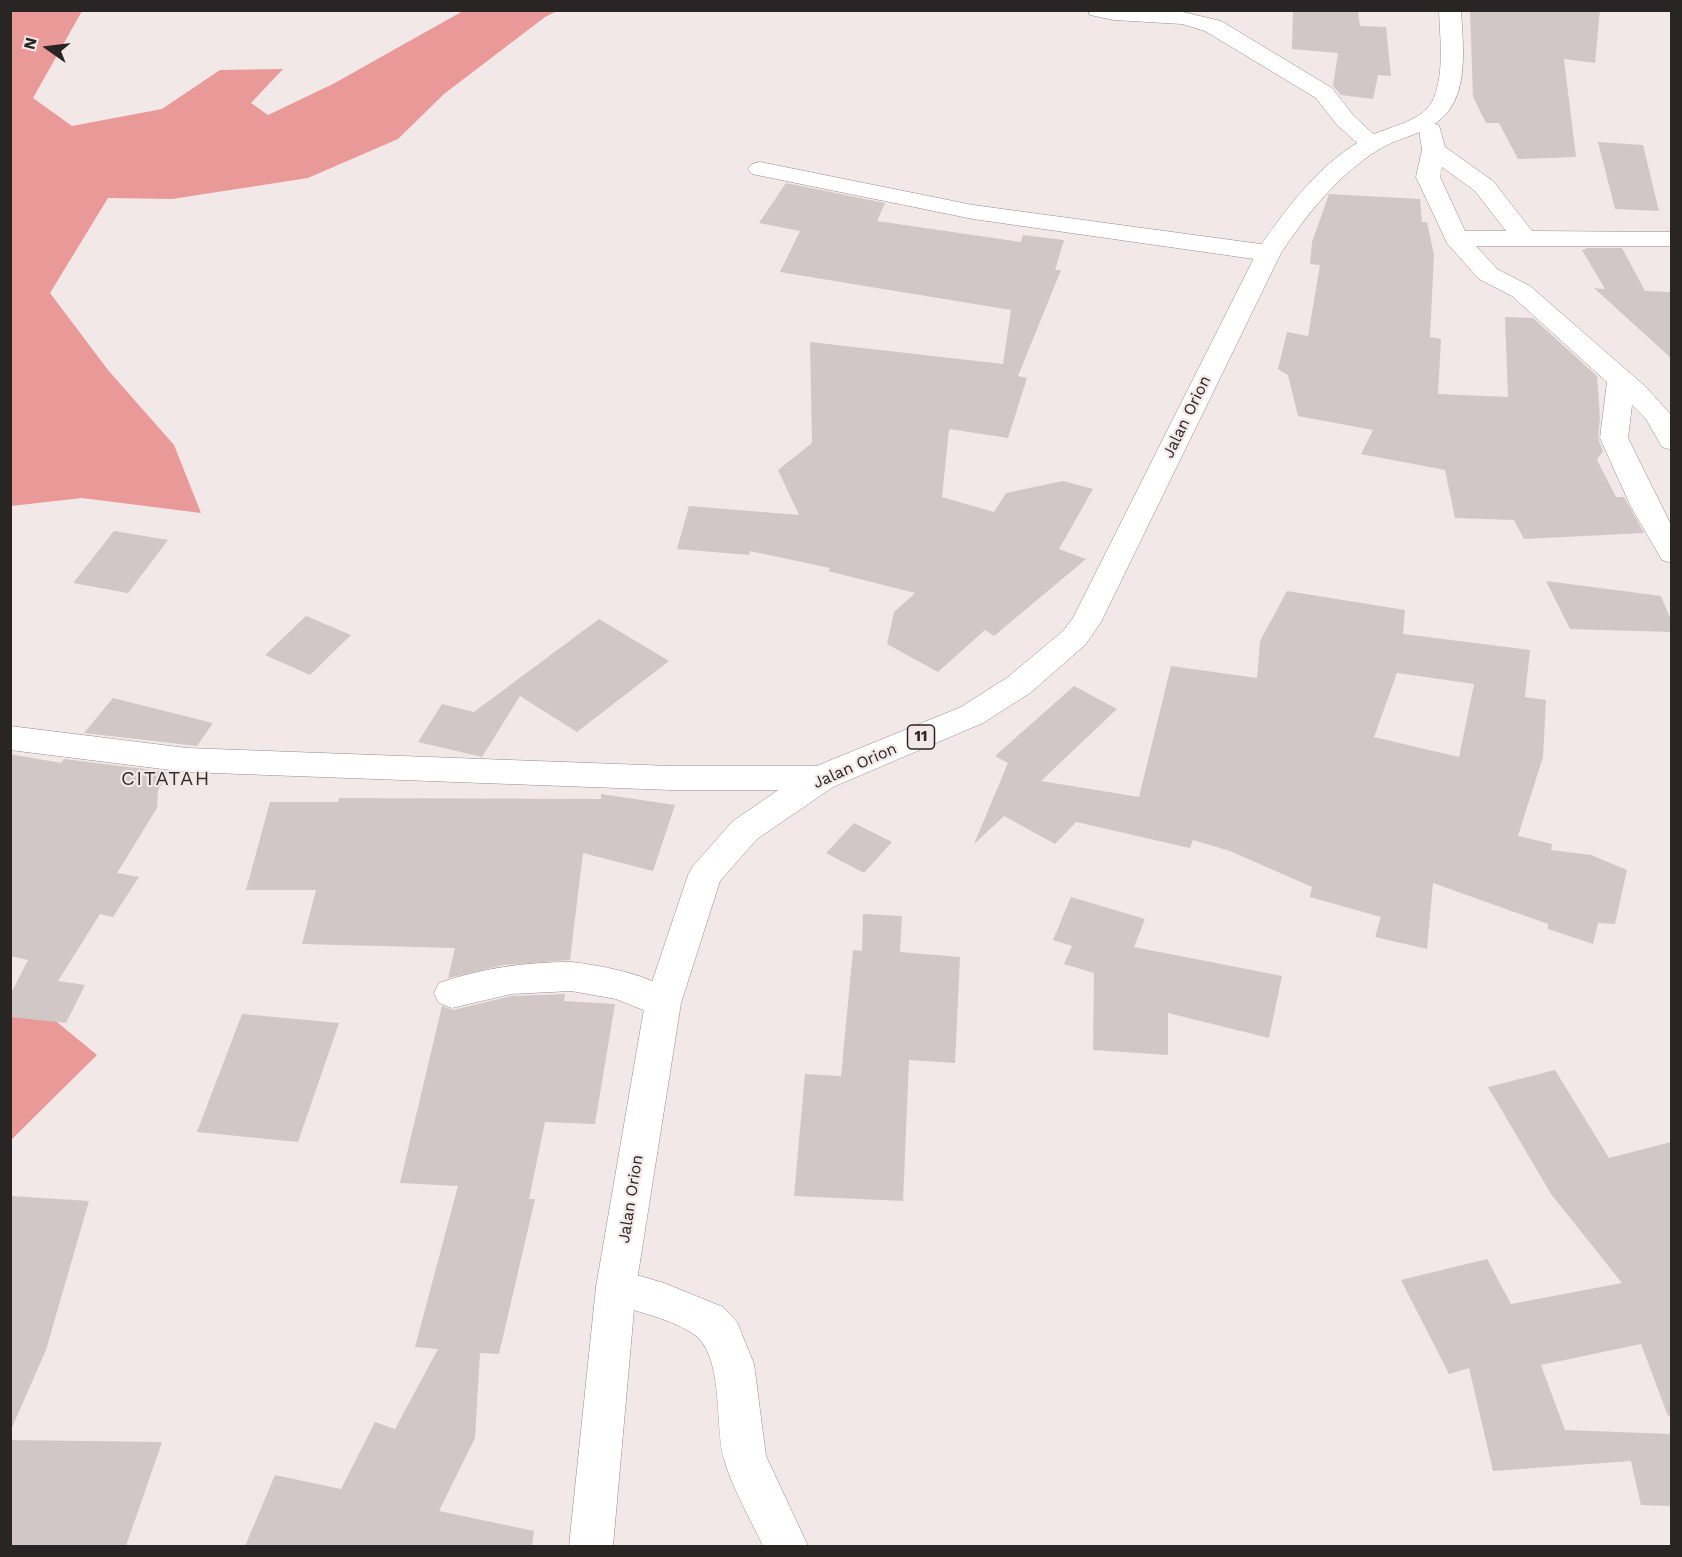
<!DOCTYPE html>
<style>
body{margin:0}
#map{position:relative;width:1682px;height:1557px;overflow:hidden;background:#f3e8e8;font-family:"Work Sans",sans-serif}
canvas{display:block}
.frame{position:absolute;inset:0;border:12px solid #292525;pointer-events:none}
.north{position:absolute;left:18px;top:18px;width:60px;height:60px;-webkit-text-stroke:4px #f3e8e8;paint-order:stroke;rotate:284deg;font-size:16px;font-weight:700;line-height:24px;text-align:center;color:#292525}
.north::after{content:'';display:block;margin:auto;width:21px;height:27px;background:#292525;clip-path:polygon(50% 0,100% 100%,50% 72%,0 100%)}
</style>
<div id="map">
<canvas width="1682" height="1557"></canvas>
<div class="frame"></div>
<div class="north">N</div>
</div>
<script>
const g = document.querySelector('canvas').getContext('2d');
g.lineJoin = 'round';
function fill(path, color) { g.fillStyle = color; g.fill(path, 'evenodd'); }
function strokePath(path, color, width, dash) { g.strokeStyle = color; g.lineWidth = width; g.lineCap = dash ? 'butt' : 'round'; g.setLineDash(dash || []); g.stroke(path); }
function label(font, color, halo, rows, align = 'center') {
  g.font = font + ' "Work Sans",sans-serif'; g.lineWidth = 4.5; g.setLineDash([]); g.textBaseline = 'middle'; g.strokeStyle = halo; g.fillStyle = color; for (const [text, x, y, turn = 0] of rows) {
    g.save(); g.translate(x, y); g.rotate((+turn || 0) * Math.PI / 180); g.textAlign = isNaN(turn) ? turn : align; if (halo) g.strokeText(text, 0, 0); g.fillText(text, 0, 0); g.restore();
  }
}
fill(new Path2D(`
 M 10,11 L 82,11 L 33,98 L 72,126 L 162,109 L 220,70 L 283,69 L 251,103 L 268,115 L 333,84 L 463,11 L 557,11 L 545,17 L 444,94 L 398,139 L 308,178 L 172,199 L 108,198 L 50,293 L 108,370 L 174,445 L 201,513 L 82,498 L 11,506 Z
 M 11,1006 L 46,1013 L 97,1055 L 11,1140 Z`), '#ea9999');
fill(new Path2D(`
 M 1293,10 L 1358,10 L 1360,26 L 1386,27 L 1391,76 L 1378,75 L 1373,99 L 1341,95 L 1333,86 L 1338,53 L 1292,49 Z
 M 1470,10 L 1600,10 L 1595,63 L 1564,59 L 1576,157 L 1518,159 L 1499,123 L 1486,123 L 1473,97 Z
 M 1598,142 L 1643,145 L 1659,211 L 1615,209 Z
 M 786,183 L 885,203 L 877,221 L 1021,242 L 1023,235 L 1064,240 L 1055,270 L 1061,270 L 1018,376 L 1027,378 L 1008,438 L 949,429 L 942,497 L 994,512 L 1006,493 L 1063,481 L 1093,489 L 1059,549 L 1086,559 L 994,636 L 985,630 L 938,672 L 887,644 L 894,612 L 915,593 L 828,571 L 830,568 L 750,551 L 749,555 L 677,549 L 689,506 L 799,515 L 778,470 L 812,443 L 810,342 L 1003,364 L 1011,310 L 780,272 L 800,231 L 759,223 Z
 M 1329,194 L 1420,199 L 1422,222 L 1427,222 L 1434,255 L 1430,337 L 1441,339 L 1438,394 L 1508,397 L 1505,317 L 1533,318 L 1597,376 L 1600,418 L 1598,438 L 1603,451 L 1597,460 L 1616,497 L 1624,497 L 1644,533 L 1524,539 L 1514,520 L 1455,518 L 1445,470 L 1361,454 L 1373,430 L 1298,416 L 1288,375 L 1278,369 L 1287,332 L 1308,336 L 1320,265 L 1310,264 L 1312,242 Z
 M 1588,248 L 1622,248 L 1645,291 L 1671,292 L 1671,358 L 1594,288 L 1605,289 L 1582,250 Z
 M 114,531 L 168,540 L 128,593 L 73,583 Z
 M 1546,581 L 1661,596 L 1671,620 L 1671,632 L 1570,629 Z
 M 1287,591 L 1405,610 L 1403,634 L 1530,650 L 1525,697 L 1546,700 L 1543,757 L 1518,836 L 1552,844 L 1551,850 L 1591,855 L 1627,870 L 1615,924 L 1598,923 L 1593,944 L 1548,929 L 1548,924 L 1433,883 L 1427,949 L 1375,937 L 1381,917 L 1310,897 L 1312,887 L 1230,851 L 1193,840 L 1190,848 L 1076,822 L 1055,844 L 1004,816 L 974,844 L 1008,763 L 995,756 L 1074,686 L 1117,709 L 1041,781 L 1139,797 L 1171,666 L 1257,678 L 1260,641 ZM 1397,673 L 1474,684 L 1459,757 L 1374,737 Z
 M 306,616 L 351,635 L 310,675 L 265,655 Z
 M 599,619 L 669,661 L 577,732 L 520,696 L 482,757 L 418,742 L 442,704 L 474,712 Z
 M 113,698 L 213,723 L 197,746 L 84,733 Z
 M 10,754 L 61,763 L 64,759 L 169,772 L 158,790 L 157,808 L 117,873 L 139,877 L 113,917 L 100,914 L 58,981 L 85,985 L 66,1023 L 10,1017 L 10,995 L 28,960 L 10,956 Z
 M 601,794 L 675,805 L 653,871 L 583,853 L 570,960 L 504,965 L 448,978 L 455,948 L 302,944 L 316,890 L 246,890 L 270,802 L 338,802 L 339,798 L 601,799 Z
 M 854,823 L 892,842 L 864,873 L 826,853 Z
 M 1071,897 L 1145,919 L 1134,947 L 1282,976 L 1269,1038 L 1168,1013 L 1168,1055 L 1093,1050 L 1094,973 L 1064,964 L 1072,946 L 1053,940 Z
 M 863,914 L 902,916 L 900,952 L 960,957 L 955,1063 L 909,1060 L 903,1201 L 794,1196 L 805,1074 L 841,1076 L 853,950 L 862,951 Z
 M 565,994 L 564,1001 L 615,1004 L 595,1124 L 545,1122 L 529,1199 L 535,1199 L 499,1354 L 480,1353 L 475,1438 L 439,1511 L 534,1531 L 532,1546 L 245,1546 L 275,1475 L 341,1489 L 375,1422 L 395,1429 L 438,1349 L 415,1347 L 458,1186 L 400,1183 L 442,1006 L 453,1010 L 511,996 Z
 M 242,1014 L 339,1023 L 298,1142 L 197,1132 Z
 M 1555,1070 L 1609,1158 L 1671,1142 L 1671,1415 L 1668,1416 L 1641,1344 L 1541,1365 L 1565,1430 L 1671,1434 L 1671,1506 L 1641,1505 L 1631,1461 L 1493,1471 L 1469,1368 L 1449,1374 L 1401,1280 L 1487,1259 L 1511,1304 L 1622,1283 L 1551,1194 L 1488,1087 Z
 M 10,1196 L 89,1201 L 46,1350 L 10,1432 Z
 M 10,1440 L 162,1442 L 126,1546 L 10,1546 Z`), '#d1c7c6');
const minor = new Path2D(`
 M 1088,10 L 1183,12 L 1221,21 L 1332,88 L 1353,115 L 1384,144 L 1380,149 L 1364,149 L 1337,125 L 1316,98 L 1205,31 L 1182,24 L 1114,20 L 1090,15 Z
 M 1431,123 L 1439,125 L 1445,147 L 1493,181 L 1532,231 L 1672,232 L 1672,246 L 1476,246 L 1497,269 L 1530,286 L 1646,387 L 1671,415 L 1672,450 L 1662,447 L 1646,419 L 1632,405 L 1628,438 L 1672,527 L 1672,563 L 1662,560 L 1631,507 L 1600,438 L 1607,382 L 1512,296 L 1479,279 L 1447,243 L 1416,177 L 1422,150 L 1419,130 L 1423,125 ZM 1442,167 L 1475,191 L 1506,231 L 1465,231 L 1440,177 Z
 M 760,162 L 973,205 L 1268,245 L 1277,248 L 1281,253 L 1277,258 L 1268,261 L 973,219 L 752,174 L 748,169 L 752,164 Z
 M 10,726 L 187,748 L 671,766 L 821,766 L 833,769 L 837,778 L 833,787 L 821,790 L 671,790 L 187,772 L 10,750 Z
 M 571,962 C 600,965 668,977 681,1003 L 676,1013 L 663,1018 L 616,999 L 571,991 L 511,994 L 452,1008 L 439,1003 L 434,993 L 439,983 C 482,968 526,962 571,962 Z
 M 616,1269 L 664,1283 L 723,1307 L 737,1322 L 754,1364 L 766,1456 L 808,1546 L 763,1546 C 750,1518 732,1488 724,1459 C 714,1425 725,1353 692,1333 C 665,1316 631,1311 602,1300 L 596,1287 L 602,1274 Z`);
const highway = new Path2D(`
 M 1439,10 L 1461,10 C 1463,48 1471,102 1433,125 C 1416,136 1395,139 1378,150 C 1338,175 1307,214 1281,253 L 1101,622 L 1085,645 L 1030,693 L 983,723 L 833,787 L 757,839 L 720,881 L 681,1003 L 636,1287 L 613,1546 L 569,1546 L 596,1287 L 645,1003 L 688,875 L 693,866 L 733,821 L 809,769 L 961,707 L 1008,677 L 1063,631 L 1073,618 L 1259,248 C 1288,206 1322,160 1368,137 C 1387,127 1421,122 1432,102 C 1445,76 1440,39 1439,10 Z`);
strokePath(minor, '#958c8b', 1);
strokePath(highway, '#958c8b', 1);
fill(minor, '#fff');
fill(highway, '#fff');
for (const [x, y, w] of [
 [921,737,27]
]) { const box = new Path2D(); box.roundRect(x - w / 2, y - 12, w, 24, 4.5); g.fillStyle = '#f3e8e8'; g.fill(box); strokePath(box, '#292525', 1.5); }
label('bold 15px', '#292525', null, [
 ["11",921,737]
]);
label('16px', '#292525', '#f3e8e8', [
 ["Jalan Orion",1187,417,-64],
 ["Jalan Orion",855,766,-24],
 ["Jalan Orion",631,1199,-81]
]);
g.letterSpacing = '1.5px';
label('20px', '#372f2e', '#f3e8e8', [
 ["CITATAH",166,779]
]);
g.letterSpacing = '0px';
</script>
